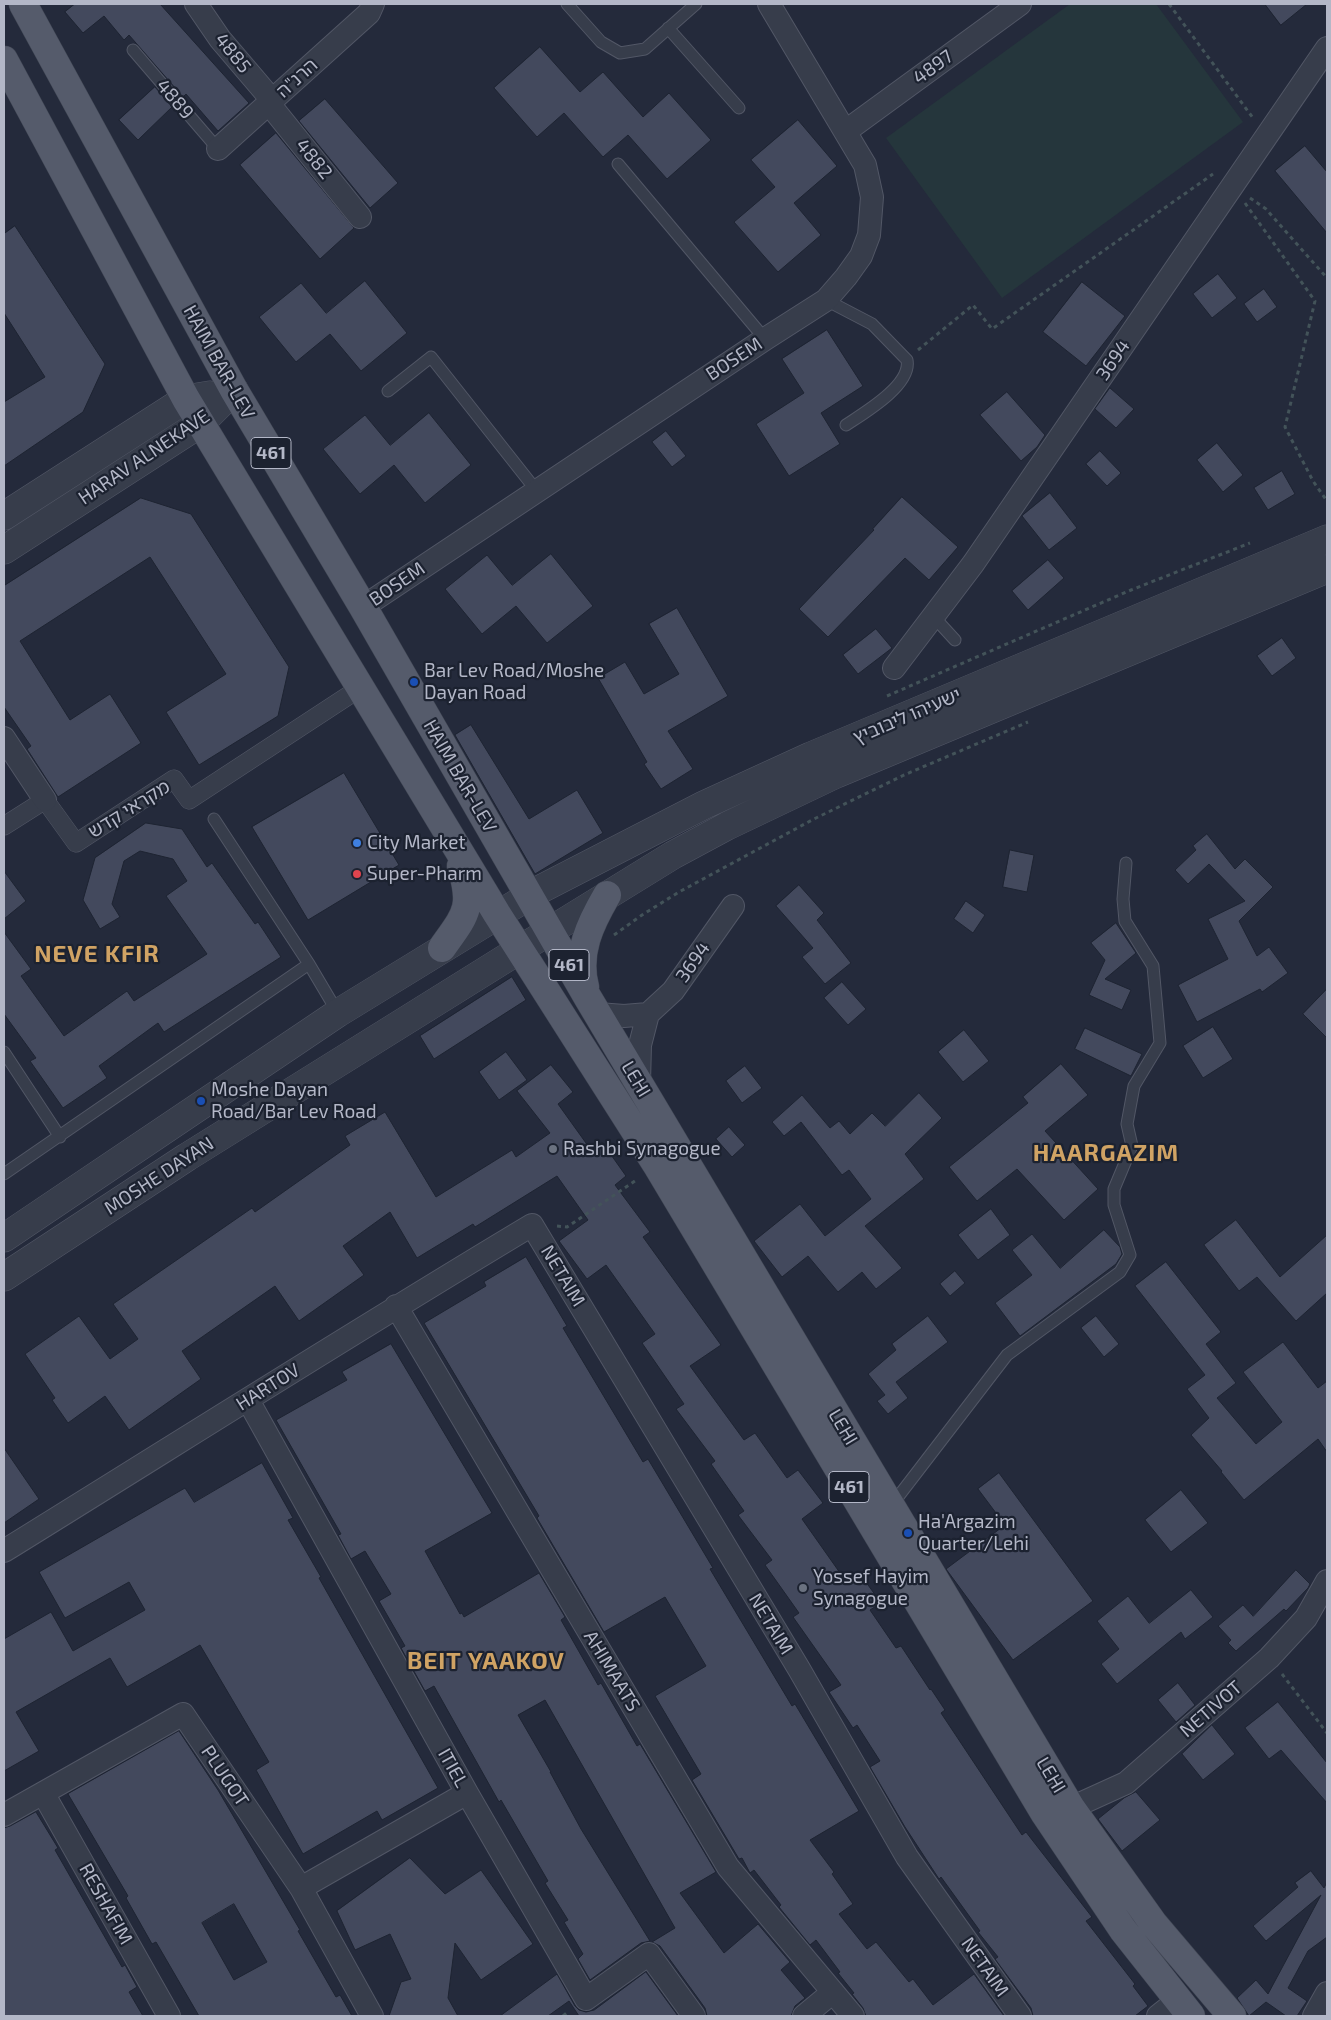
<!DOCTYPE html>
<meta charset="utf-8">
<style>
body{margin:0}
#map{position:relative;width:1331px;height:2020px;overflow:hidden;background:#242a3b;font-family:"Exo 2",sans-serif}
canvas{display:block}
.frame{position:absolute;inset:0;border:5px solid #b3b7c7;pointer-events:none}
</style>
<div id="map">
<canvas width="1331" height="2020"></canvas>
<div class="frame"></div>
</div>
<script>
const g = document.querySelector('canvas').getContext('2d');
g.lineJoin = 'round';
function fill(path, color) { g.fillStyle = color; g.fill(path, 'evenodd'); }
function strokePath(path, color, width, dash) { g.strokeStyle = color; g.lineWidth = width; g.lineCap = dash ? 'butt' : 'round'; g.setLineDash(dash || []); g.stroke(path); }
function label(font, color, halo, rows, align = 'center') {
  g.font = font + ' "Exo 2","Noto Sans Hebrew",sans-serif'; g.lineWidth = 4.5; g.setLineDash([]); g.textBaseline = 'middle'; g.strokeStyle = halo; g.fillStyle = color; for (const [text, x, y, turn = 0] of rows) {
    g.save(); g.translate(x, y); g.rotate((+turn || 0) * Math.PI / 180); g.textAlign = isNaN(turn) ? turn : align; if (halo) g.strokeText(text, 0, 0); g.fillText(text, 0, 0); g.restore();
  }
}
fill(new Path2D(`
 M 1070,4 L 1156,4 L 1243,122 L 1002,298 L 886,138 Z`), '#25363c');
const building = new Path2D(`
 M 75,4 L 160,4 L 249,103 L 218,131 L 186,94 L 183,97 L 129,35 L 124,40 L 104,16 L 83,33 L 65,12 Z
 M 1265,4 L 1307,4 L 1281,25 Z
 M 540,47 L 580,92 L 603,72 L 643,117 L 669,93 L 711,140 L 667,179 L 628,135 L 603,157 L 564,113 L 537,137 L 494,88 Z
 M 155,87 L 172,107 L 138,140 L 119,120 Z
 M 325,99 L 398,183 L 370,208 L 299,121 Z
 M 798,120 L 837,166 L 794,203 L 821,235 L 778,272 L 734,222 L 775,187 L 751,160 Z
 M 276,133 L 354,228 L 320,259 L 240,165 Z
 M 1305,146 L 1327,172 L 1327,233 L 1275,171 Z
 M 15,226 L 105,364 L 83,412 L 4,466 L 4,402 L 45,377 L 4,313 L 4,234 Z
 M 1218,274 L 1237,298 L 1212,318 L 1193,294 Z
 M 365,281 L 407,333 L 361,371 L 330,334 L 296,362 L 259,317 L 301,283 L 326,313 Z
 M 1082,282 L 1125,316 L 1086,366 L 1043,332 Z
 M 1264,289 L 1277,307 L 1257,322 L 1244,304 Z
 M 827,330 L 863,386 L 821,413 L 840,444 L 789,476 L 756,424 L 804,393 L 782,359 Z
 M 1110,388 L 1134,409 L 1116,428 L 1095,409 Z
 M 1007,392 L 1045,435 L 1037,447 L 1021,461 L 980,415 Z
 M 429,413 L 471,465 L 425,503 L 394,465 L 360,494 L 323,449 L 365,415 L 390,445 Z
 M 666,431 L 686,456 L 672,467 L 652,442 Z
 M 1217,443 L 1243,475 L 1223,492 L 1197,460 Z
 M 1100,451 L 1121,473 L 1107,486 L 1086,464 Z
 M 1282,471 L 1295,494 L 1268,510 L 1254,488 Z
 M 1050,493 L 1077,528 L 1049,550 L 1022,516 Z
 M 902,497 L 958,547 L 929,580 L 905,558 L 828,637 L 799,609 L 874,530 L 873,529 Z
 M 141,498 L 191,514 L 289,667 L 278,716 L 199,765 L 166,712 L 226,674 L 150,557 L 20,641 L 70,720 L 110,694 L 141,743 L 58,797 L 27,749 L 31,746 L 4,707 L 4,586 Z
 M 551,554 L 593,606 L 547,643 L 516,606 L 482,634 L 445,589 L 487,555 L 512,585 Z
 M 1048,560 L 1064,578 L 1028,610 L 1012,591 Z
 M 677,608 L 728,696 L 668,731 L 693,769 L 661,789 L 644,764 L 647,762 L 598,678 L 625,662 L 644,694 L 679,674 L 649,624 Z
 M 876,629 L 892,648 L 858,674 L 843,655 Z
 M 1282,638 L 1296,658 L 1272,676 L 1257,656 Z
 M 471,725 L 529,819 L 577,790 L 603,833 L 535,874 L 455,735 Z
 M 344,773 L 399,865 L 308,920 L 252,827 Z
 M 146,823 L 182,829 L 207,867 L 212,863 L 255,924 L 258,922 L 281,957 L 164,1032 L 158,1023 L 99,1066 L 107,1078 L 63,1108 L 30,1061 L 36,1058 L 4,1014 L 4,932 L 31,969 L 21,976 L 64,1036 L 127,991 L 134,1001 L 207,954 L 166,896 L 187,881 L 173,859 L 140,851 L 124,861 L 112,904 L 120,917 L 100,929 L 83,900 L 95,858 Z
 M 1207,834 L 1235,869 L 1245,859 L 1273,887 L 1239,921 L 1257,956 L 1269,947 L 1288,973 L 1262,992 L 1260,989 L 1197,1022 L 1178,985 L 1228,959 L 1208,919 L 1245,901 L 1209,864 L 1188,884 L 1175,870 L 1196,850 L 1193,846 Z
 M 1010,850 L 1034,855 L 1027,892 L 1003,887 Z
 M 4,871 L 26,901 L 4,919 Z
 M 799,885 L 824,913 L 817,920 L 851,963 L 825,984 L 802,957 L 813,948 L 776,906 Z
 M 966,901 L 985,915 L 973,933 L 954,919 Z
 M 1116,923 L 1136,953 L 1105,979 L 1131,990 L 1122,1010 L 1089,995 L 1105,960 L 1091,943 Z
 M 512,977 L 526,1000 L 434,1059 L 420,1036 Z
 M 842,982 L 866,1009 L 848,1025 L 824,998 Z
 M 1327,989 L 1327,1038 L 1303,1014 Z
 M 1213,1027 L 1233,1059 L 1203,1078 L 1183,1046 Z
 M 1085,1028 L 1142,1054 L 1131,1076 L 1075,1049 Z
 M 964,1030 L 989,1061 L 963,1082 L 938,1052 Z
 M 506,1052 L 527,1080 L 499,1100 L 479,1072 Z
 M 1061,1064 L 1088,1095 L 1045,1131 L 1098,1189 L 1064,1220 L 1017,1169 L 977,1201 L 949,1167 L 1028,1103 L 1023,1097 Z
 M 551,1065 L 573,1092 L 558,1104 L 591,1150 L 602,1142 L 626,1176 L 615,1185 L 650,1232 L 643,1237 L 721,1345 L 690,1366 L 744,1440 L 755,1433 L 787,1478 L 798,1470 L 823,1503 L 802,1519 L 845,1580 L 858,1571 L 881,1603 L 870,1610 L 896,1648 L 901,1646 L 930,1690 L 931,1689 L 945,1710 L 941,1713 L 1022,1835 L 1026,1832 L 1092,1917 L 1086,1921 L 1135,1984 L 1133,1986 L 1148,2006 L 1135,2016 L 1033,2016 L 1031,2008 L 995,1959 L 998,1957 L 978,1932 L 980,1931 L 941,1877 L 939,1879 L 905,1827 L 870,1767 L 880,1761 L 857,1725 L 853,1728 L 829,1692 L 841,1685 L 793,1617 L 799,1613 L 765,1565 L 772,1560 L 738,1515 L 744,1511 L 711,1464 L 715,1461 L 676,1409 L 684,1404 L 642,1343 L 655,1334 L 606,1265 L 587,1279 L 559,1241 L 588,1220 L 557,1176 L 475,1227 L 473,1224 L 417,1258 L 390,1212 L 343,1246 L 364,1275 L 299,1321 L 275,1286 L 182,1351 L 201,1379 L 129,1430 L 105,1396 L 68,1423 L 52,1400 L 55,1398 L 25,1354 L 79,1316 L 110,1359 L 138,1339 L 113,1304 L 252,1208 L 255,1212 L 350,1145 L 345,1136 L 385,1112 L 436,1197 L 512,1150 L 516,1157 L 550,1133 L 517,1091 Z
 M 745,1066 L 762,1088 L 742,1103 L 726,1081 Z
 M 919,1093 L 942,1118 L 905,1154 L 924,1179 L 865,1226 L 902,1268 L 876,1289 L 862,1272 L 838,1292 L 808,1256 L 782,1277 L 754,1241 L 800,1204 L 825,1236 L 871,1199 L 849,1170 L 842,1175 L 801,1122 L 784,1136 L 772,1122 L 802,1095 L 830,1128 L 839,1121 L 850,1134 L 872,1113 L 885,1126 Z
 M 729,1127 L 745,1145 L 732,1157 L 716,1139 Z
 M 991,1209 L 1010,1235 L 978,1260 L 958,1235 Z
 M 1236,1220 L 1280,1277 L 1327,1235 L 1327,1293 L 1296,1321 L 1257,1277 L 1239,1291 L 1204,1245 Z
 M 1104,1230 L 1120,1247 L 1122,1254 L 1116,1264 L 1020,1336 L 995,1303 L 1032,1275 L 1012,1250 L 1032,1234 L 1060,1268 Z
 M 526,1257 L 567,1326 L 563,1328 L 643,1462 L 648,1459 L 713,1568 L 710,1569 L 792,1706 L 795,1704 L 859,1811 L 810,1840 L 834,1872 L 832,1874 L 853,1904 L 839,1914 L 867,1949 L 876,1942 L 909,1982 L 913,1979 L 933,2005 L 974,1974 L 1004,2016 L 866,2016 L 863,2008 L 852,1994 L 854,1993 L 838,1973 L 840,1972 L 816,1940 L 810,1945 L 779,1907 L 781,1905 L 754,1870 L 750,1873 L 742,1858 L 739,1859 L 692,1780 L 701,1774 L 655,1696 L 706,1666 L 665,1597 L 604,1632 L 537,1518 L 539,1516 L 424,1323 L 486,1286 L 484,1282 Z
 M 1166,1262 L 1221,1332 L 1206,1344 L 1236,1383 L 1217,1398 L 1256,1444 L 1282,1422 L 1243,1372 L 1283,1342 L 1318,1388 L 1327,1381 L 1327,1452 L 1318,1439 L 1244,1500 L 1221,1472 L 1222,1471 L 1191,1435 L 1209,1418 L 1187,1389 L 1205,1375 L 1135,1286 Z
 M 955,1271 L 965,1283 L 950,1296 L 940,1284 Z
 M 928,1316 L 948,1342 L 896,1382 L 908,1398 L 888,1414 L 877,1401 L 885,1395 L 868,1374 L 896,1350 L 892,1344 Z
 M 1096,1316 L 1119,1344 L 1104,1357 L 1081,1328 Z
 M 391,1344 L 492,1513 L 425,1551 L 460,1614 L 462,1613 L 464,1617 L 539,1573 L 565,1617 L 561,1620 L 598,1685 L 601,1683 L 637,1746 L 640,1744 L 716,1872 L 680,1893 L 724,1953 L 758,1924 L 790,1962 L 781,1970 L 805,1998 L 795,2006 L 791,2016 L 707,2016 L 705,2008 L 660,1946 L 652,1942 L 675,1928 L 545,1700 L 518,1715 L 551,1772 L 550,1772 L 581,1829 L 650,1941 L 641,1943 L 590,1980 L 578,1959 L 583,1954 L 564,1922 L 568,1920 L 545,1883 L 548,1881 L 501,1800 L 499,1802 L 434,1686 L 425,1691 L 401,1648 L 405,1646 L 379,1601 L 391,1594 L 365,1551 L 351,1559 L 338,1535 L 341,1534 L 276,1420 L 347,1380 L 342,1372 Z
 M 4,1448 L 39,1499 L 4,1523 Z
 M 262,1463 L 293,1518 L 288,1520 L 321,1577 L 319,1578 L 438,1788 L 382,1820 L 377,1811 L 303,1854 L 256,1770 L 269,1762 L 200,1645 L 127,1687 L 110,1658 L 16,1712 L 39,1751 L 4,1771 L 4,1639 L 51,1612 L 73,1651 L 145,1610 L 129,1582 L 65,1618 L 39,1572 L 185,1488 L 194,1502 Z
 M 999,1473 L 1093,1601 L 1013,1660 L 946,1569 L 1005,1525 L 978,1489 Z
 M 1181,1490 L 1208,1523 L 1171,1552 L 1145,1520 Z
 M 1296,1570 L 1310,1584 L 1308,1588 L 1286,1611 L 1284,1609 L 1236,1651 L 1228,1643 L 1231,1640 L 1218,1626 L 1243,1605 L 1253,1616 Z
 M 1191,1590 L 1213,1617 L 1185,1639 L 1181,1632 L 1117,1684 L 1101,1664 L 1119,1649 L 1097,1621 L 1128,1596 L 1149,1623 Z
 M 1178,1683 L 1195,1705 L 1176,1722 L 1158,1700 Z
 M 1278,1702 L 1327,1763 L 1327,1803 L 1281,1750 L 1269,1759 L 1245,1728 Z
 M 1212,1725 L 1235,1754 L 1203,1780 L 1182,1754 Z
 M 179,1731 L 218,1790 L 300,1930 L 298,1931 L 336,1997 L 340,1995 L 352,2016 L 199,2016 L 156,1942 L 152,1944 L 126,1898 L 128,1896 L 68,1794 ZM 234,1904 L 267,1962 L 234,1980 L 202,1923 Z
 M 1136,1792 L 1160,1820 L 1122,1851 L 1098,1819 L 1124,1798 Z
 M 36,1812 L 58,1848 L 55,1850 L 122,1967 L 125,1965 L 137,1987 L 129,1992 L 143,2016 L 4,2016 L 4,1828 L 10,1826 Z
 M 410,1858 L 445,1894 L 481,1870 L 533,1944 L 481,1980 L 455,1943 L 448,1998 L 458,2016 L 389,2016 L 401,1982 L 411,1979 L 390,1934 L 355,1950 L 337,1911 Z
 M 1311,1871 L 1324,1888 L 1327,1882 L 1327,1937 L 1308,1951 L 1288,1988 L 1307,2001 L 1297,2016 L 1286,2016 L 1266,2002 L 1249,2016 L 1237,1998 L 1256,1980 L 1268,1994 L 1321,1895 L 1266,1941 L 1253,1926 L 1298,1887 L 1295,1883 Z
 M 646,1972 L 678,2016 L 579,2016 L 569,2001 L 548,2016 L 500,2016 L 557,1974 L 575,2006 L 579,2010 L 586,2012 L 594,2010 Z`);
fill(building, '#43495d');
strokePath(building, '#1e2432', 1);
const service = new Path2D(`
 M 567,4 L 601,42 L 620,53 L 645,49 L 696,4
 M 668,28 L 739,108
 M 133,50 L 218,149
 M 618,164 L 765,339
 M 826,300 L 872,324 L 907,360 C 912,385 864,413 846,425
 M 388,391 L 431,357 L 536,490
 M 933,616 L 955,640
 M 214,819 L 309,964
 M 4,1052 L 60,1137
 M 4,1174 L 309,964 L 338,1013
 M 891,1506 L 1007,1355 L 1120,1272 L 1130,1255 L 1114,1205 L 1114,1189 L 1132,1146 L 1127,1124 L 1134,1086 L 1160,1043 L 1153,966 L 1125,921 L 1123,899 L 1126,863`);
const pedestrian = new Path2D(`
 M 4,826 L 45,800 L 76,843 L 174,779 L 189,800 L 360,688`);
const minor = new Path2D(`
 M 196,4 L 220,39 L 272,100 L 274,110 L 360,217
 M 846,131 L 1020,4
 M 218,149 L 369,13 L 373,4
 M 363,607 L 765,339 L 826,300 L 846,277 L 861,256 L 869,235 L 872,197 L 865,165 L 769,4
 M 894,668 L 973,564 L 1327,48
 M 4,738 L 45,800
 M 598,1014 L 624,1016 L 648,1014
 M 639,1083 L 640,1045 L 648,1014 L 673,991 L 733,906
 M 396,1306 L 728,1867 L 853,2016
 M 248,1400 L 467,1793 L 586,1999 L 649,1954 L 694,2016
 M 4,1551 C 180,1442 355,1331 532,1225 L 799,1669 L 907,1857 L 1020,2016
 M 43,1793 L 169,2016
 M 1071,1808 L 1126,1783 L 1269,1658 L 1306,1618 L 1327,1581
 M 4,1815 L 183,1714 L 301,1888 L 372,2016
 M 301,1888 L 467,1793
 M 804,2016 L 833,1992
 M 1158,2016 L 1177,2001
 M 1314,2016 L 1327,1993`);
const tertiary = new Path2D(`
 M 4,516 L 186,399 L 210,395
 M 4,550 L 201,423 L 234,390
 M 4,1238 L 338,1013 L 537,891 L 704,805 L 811,756 L 1327,539
 M 4,1277 L 187,1157 L 519,950 L 673,855 L 727,826 L 836,774 L 1327,569`);
const primary = new Path2D(`
 M 23,4 L 234,390 L 363,607 L 588,998 L 1071,1808 L 1153,1923 L 1232,2016
 M 4,60 L 186,399 L 497,914 L 658,1167 L 1045,1814 L 1123,1930 L 1191,2016
 M 442,948 C 466,914 474,908 461,866
 M 585,987 C 576,953 590,924 607,895`);
strokePath(service, '#525766', 13);
strokePath(pedestrian, '#525766', 19);
strokePath(minor, '#525766', 24);
strokePath(tertiary, '#525766', 29);
strokePath(primary, '#404654', 29);
strokePath(new Path2D(`
 M 1169,4 L 1253,118
 M 1250,198 L 1266,209 L 1327,278
 M 1245,203 L 1315,301 L 1285,427 L 1313,481 L 1327,501
 M 918,350 L 973,305 L 992,329 L 1213,174
 M 887,696 L 1131,590 L 1250,543
 M 614,935 L 642,915 L 679,892 L 812,820 L 904,775 L 1028,722
 M 557,1226 L 567,1227 L 638,1179
 M 1282,1674 L 1327,1733
 M 563,2016 L 569,2011`), '#435359', 3, [4, 4]);
strokePath(service, '#373d4b', 11);
strokePath(pedestrian, '#373d4b', 18);
strokePath(minor, '#373d4b', 22);
strokePath(tertiary, '#373d4b', 28);
strokePath(primary, '#555b6b', 28);
for (const [x, y, r, color] of [
 [414,682,5,"#1a4fb4"],
 [357,843,5,"#3f7fe0"],
 [357,874,5,"#e0444e"],
 [201,1101,5,"#1a4fb4"],
 [553,1149,5,"#6b7280"],
 [908,1533,5,"#1a4fb4"],
 [803,1588,5,"#6b7280"]
]) { const dot = new Path2D(); dot.arc(x, y, r, 0, 2 * Math.PI); g.fillStyle = color; g.fill(dot); strokePath(dot, '#1c2230', 2); }
for (const [x, y, w] of [
 [271,453,40],
 [569,965,40],
 [849,1487,40]
]) { const box = new Path2D(); box.roundRect(x - w / 2, y - 15.5, w, 31, 4); g.fillStyle = '#1c2230'; g.fill(box); strokePath(box, '#b3b7c7', 1); }
label('bold 18px', '#b3b7c7', null, [
 ["461",271,453],
 ["461",569,965],
 ["461",849,1487]
]);
label('19px', '#b3b7c7', '#1c2230', [
 ["4885",233,53,51],
 ["4897",933,67,-36],
 ["הרנ\"ה",297,78,-42],
 ["4889",175,99,49],
 ["4882",314,159,51],
 ["BOSEM",734,359,-33],
 ["3694",1113,360,-56],
 ["HAIM BAR-LEV",219,362,61],
 ["HARAV ALNEKAVE",144,457,-34],
 ["BOSEM",397,584,-34],
 ["ישעיהו ליבוביץ",907,716,-23],
 ["HAIM BAR-LEV",460,776,60],
 ["מקראי קדש",129,809,-32],
 ["3694",693,962,-55],
 ["LEHI",636,1079,59],
 ["MOSHE DAYAN",159,1176,-33],
 ["NETAIM",563,1276,59],
 ["HARTOV",268,1387,-32],
 ["LEHI",843,1427,59],
 ["NETAIM",771,1624,59],
 ["AHIMAATS",612,1671,59],
 ["NETIVOT",1211,1709,-41],
 ["ITIEL",453,1768,61],
 ["LEHI",1051,1775,59],
 ["PLUGOT",225,1776,56],
 ["RESHAFIM",106,1904,61],
 ["NETAIM",985,1967,55]
]);
label('19px', '#b3b7c7', '#1c2230', [
 ["Bar Lev Road/Moshe",424,671],
 ["Dayan Road",424,693],
 ["City Market",367,843],
 ["Super-Pharm",367,874],
 ["Moshe Dayan",211,1090],
 ["Road/Bar Lev Road",211,1112],
 ["Rashbi Synagogue",563,1149],
 ["Ha'Argazim",918,1522],
 ["Quarter/Lehi",918,1544],
 ["Yossef Hayim",813,1577],
 ["Synagogue",813,1599]
], 'left');
g.letterSpacing = '1px';
label('bold 24px', '#d0a364', '#1c2230', [
 ["NEVE KFIR",97,954],
 ["HAARGAZIM",1106,1153],
 ["BEIT YAAKOV",486,1661]
]);
g.letterSpacing = '0px';
</script>
